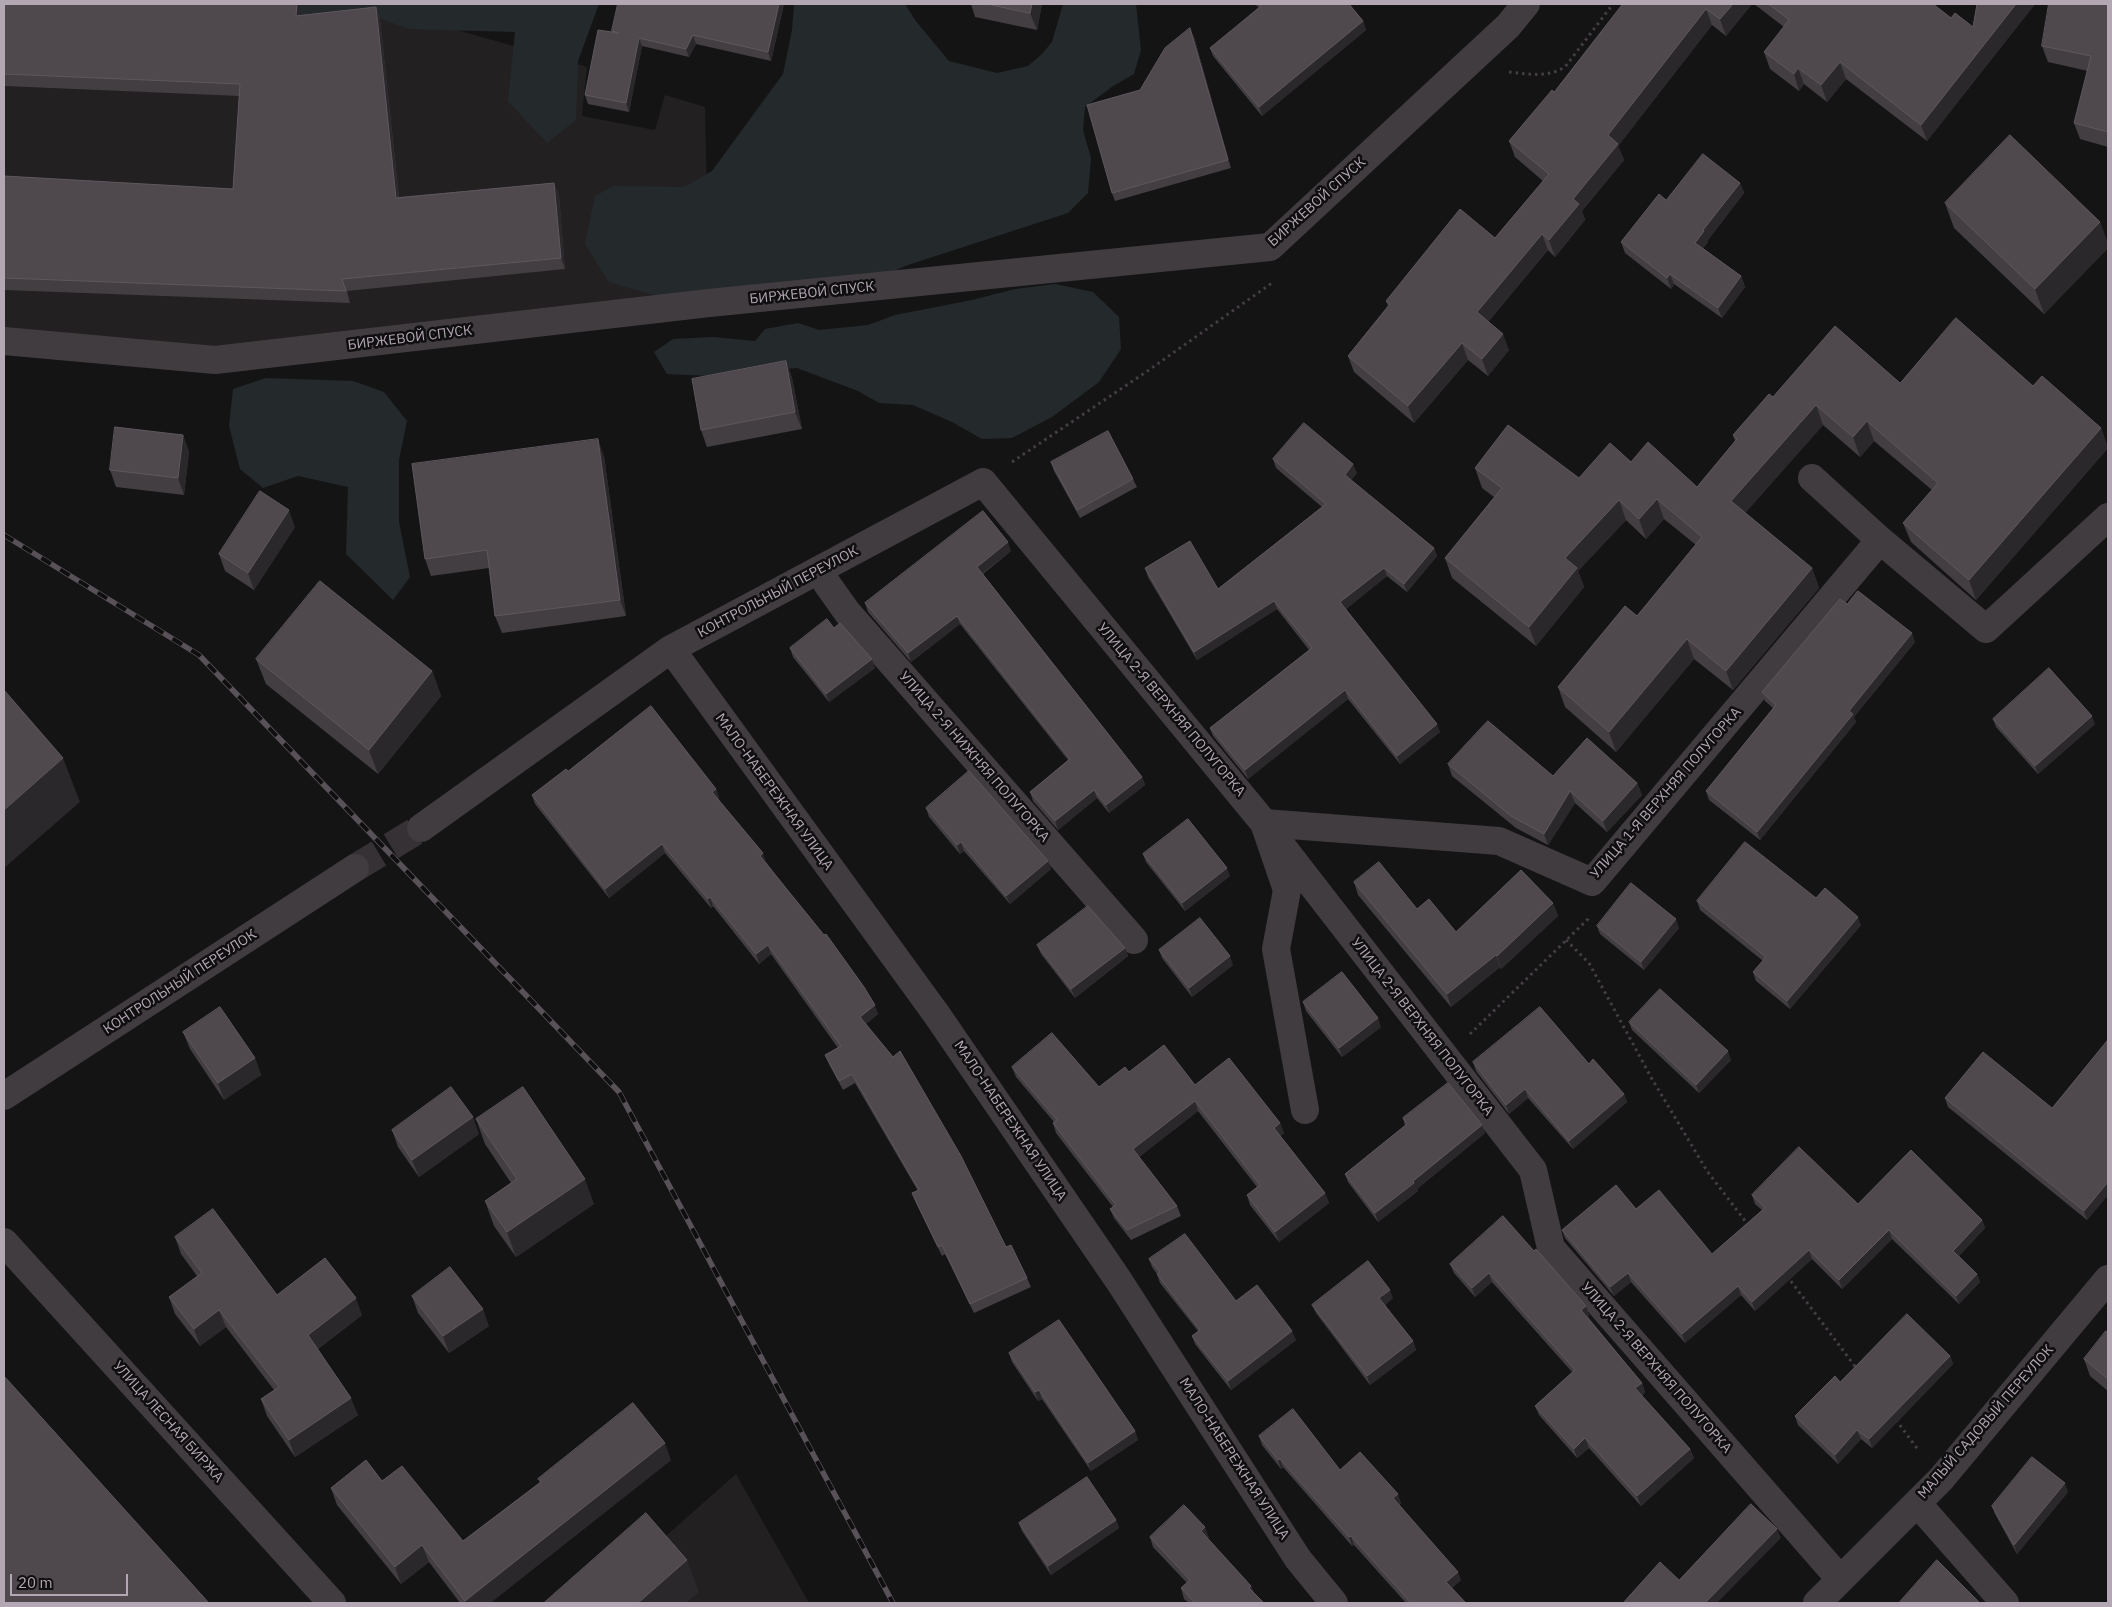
<!DOCTYPE html>
<meta charset="utf-8">
<style>
body{margin:0}
#map{position:relative;width:2112px;height:1607px;overflow:hidden;background:#151415;font-family:"IBM Plex Sans",sans-serif}
canvas{display:block}
.frame{position:absolute;inset:0;border:5px solid #b3a7b4;pointer-events:none}
.scale{position:absolute;left:10px;top:1574px;width:118px;height:22px;box-sizing:border-box;border:2px solid #b3a7b4;border-top:0;padding-left:6px;font-size:15px;line-height:18px;white-space:nowrap;color:#b3a7b4;-webkit-text-stroke:4px #100f10;paint-order:stroke}
</style>
<div id="map">
<canvas width="2112" height="1607"></canvas>
<div class="frame"></div>
<div class="scale">20 m</div>
</div>
<script>
const g = document.querySelector('canvas').getContext('2d');
g.lineJoin = 'round';
function fill(path, color) { g.fillStyle = color; g.fill(path, 'evenodd'); }
function strokePath(path, color, width, dash) { g.strokeStyle = color; g.lineWidth = width; g.lineCap = dash ? 'butt' : 'round'; g.setLineDash(dash || []); g.stroke(path); }
function label(font, color, halo, rows, align = 'center') {
  g.font = font + ' "IBM Plex Sans",sans-serif'; g.lineWidth = 5; g.setLineDash([]); g.textBaseline = 'middle'; g.strokeStyle = halo; g.fillStyle = color; for (const [text, x, y, turn = 0] of rows) {
    g.save(); g.translate(x, y); g.rotate((+turn || 0) * Math.PI / 180); g.textAlign = isNaN(turn) ? turn : align; if (halo) g.strokeText(text, 0, 0); g.fillText(text, 0, 0); g.restore();
  }
}
fill(new Path2D(`
 M 4,4 L 345,4 L 380,8 L 587,67 L 582,116 L 655,130 L 665,95 L 705,107 L 709,303 L 215,360 L 4,341 Z
 M 736,1474 L 809,1603 L 590,1603 Z`), '#222021');
fill(new Path2D(`
 M 119,4 L 599,4 L 578,61 L 576,120 L 547,143 L 508,101 L 515,32 L 409,29 L 356,10 L 301,15 Z
 M 794,4 L 905,4 L 915,20 L 949,61 L 997,73 L 1028,66 L 1041,55 L 1052,42 L 1063,4 L 1136,4 L 1141,50 L 1134,74 L 1113,86 L 1085,107 L 1083,130 L 1091,158 L 1088,193 L 1068,213 L 905,266 L 853,289 L 709,303 L 650,294 L 609,282 L 585,244 L 595,196 L 613,186 L 684,187 L 712,171 L 783,74 L 792,30 Z
 M 1055,284 L 1093,292 L 1119,317 L 1121,349 L 1099,382 L 1052,417 L 1012,438 L 982,439 L 952,422 L 913,405 L 879,403 L 858,391 L 797,368 L 711,376 L 667,374 L 654,352 L 673,339 L 713,337 L 755,341 L 765,329 L 798,323 L 819,330 L 868,325 L 895,315 L 972,300 L 1015,289 Z
 M 266,378 L 353,381 L 384,392 L 407,421 L 399,460 L 399,522 L 410,577 L 393,600 L 346,554 L 348,487 L 298,476 L 263,488 L 240,469 L 229,426 L 233,389 Z`), '#24292c');
strokePath(new Path2D(`
 M 355,868 L 421,828`), '#353135', 28, [28, 14]);
strokePath(new Path2D(`
 M 1509,72 C 1530,74 1547,78 1565,67 L 1613,4
 M 1012,462 L 1146,372 L 1272,283
 M 1566,940 L 1589,963 L 1652,1079 L 1707,1171 L 1749,1226
 M 1470,1034 L 1588,919 L 1588,915
 M 1787,1276 L 1857,1369
 M 1896,1420 L 1919,1451`), '#453f45', 3, [2.5, 4]);
strokePath(new Path2D(`
 M 4,341 L 215,360 L 709,303 L 1270,247 L 1508,26 L 1526,4
 M 1812,478 L 1880,540 L 1986,629 L 2108,517
 M 818,571 L 847,612 L 1134,940
 M 671,649 L 937,1015 L 1119,1281 L 1298,1559 L 1334,1603
 M 421,828 L 671,649 L 983,482 L 1264,823 L 1533,1170 L 1551,1248 L 1840,1579
 M 4,1096 L 355,868
 M 1305,1110 L 1276,949 L 1287,890 L 1264,823 L 1499,841 L 1592,882 L 1880,540
 M 4,1242 L 332,1603
 M 1917,1503 L 2005,1603
 M 1817,1603 L 1941,1479 L 2108,1279`), '#413c40', 28);
const rail = new Path2D(`
 M 4,535 L 199,655 L 619,1092 L 893,1603`);
strokePath(rail, '#585258', 5.5);
strokePath(rail, '#100f10', 4, [11]);
fill(new Path2D(`
 M 4,4 L 301,15 L 376,7 L 380,19 L 399,197 L 554,183 L 559,195 L 565,269 L 347,291 L 350,303 L 4,290 L 4,176 L 233,189 L 240,96 L 4,86 Z
 M 618,4 L 784,4 L 771,61 L 696,44 L 689,57 L 642,46 L 629,112 L 588,104 L 585,95 L 612,32 Z
 M 971,4 L 1042,4 L 1037,30 L 975,17 Z
 M 1255,4 L 1349,4 L 1363,21 L 1366,30 L 1262,116 L 1213,56 L 1210,48 L 1259,8 Z
 M 1623,4 L 1752,4 L 1726,36 L 1712,25 L 1618,146 L 1624,160 L 1582,211 L 1585,220 L 1555,257 L 1548,250 L 1488,322 L 1509,350 L 1488,376 L 1468,360 L 1414,423 L 1354,372 L 1348,356 L 1388,306 L 1386,301 L 1495,238 L 1543,181 L 1515,157 L 1509,141 L 1554,92 Z
 M 1754,4 L 1933,4 L 1951,18 L 1973,27 L 1977,4 L 2035,4 L 1927,141 L 1846,79 L 1827,102 L 1804,84 L 1799,91 L 1770,69 L 1764,52 L 1784,27 Z
 M 2108,4 L 2108,147 L 2080,139 L 2074,123 L 2088,71 L 2048,62 L 2042,46 Z
 M 1194,37 L 1231,168 L 1115,201 L 1112,193 L 1140,90 Z
 M 1740,183 L 1744,193 L 1708,240 L 1708,242 L 1703,248 L 1741,276 L 1745,287 L 1722,318 L 1674,284 L 1671,289 L 1625,253 L 1621,242 L 1666,200 Z
 M 1945,203 L 2100,222 L 2108,244 L 2108,248 L 2044,314 L 1954,228 Z
 M 786,361 L 792,378 L 802,429 L 707,447 L 701,430 Z
 M 1900,383 L 2033,386 L 2101,428 L 2108,448 L 1976,600 L 1911,542 L 1903,523 L 1932,490 L 1874,441 L 1860,457 L 1823,425 L 1745,513 L 1812,568 L 1819,588 L 1733,690 L 1694,659 L 1616,752 L 1565,707 L 1558,687 L 1637,616 L 1696,545 L 1664,519 L 1646,539 L 1626,520 L 1578,571 L 1584,587 L 1536,646 L 1452,578 L 1445,558 L 1494,497 L 1482,488 L 1475,468 L 1579,478 L 1631,462 L 1697,487 L 1735,441 L 1733,435 L 1773,397 Z
 M 183,435 L 189,452 L 184,495 L 116,487 L 110,470 Z
 M 604,456 L 626,616 L 502,633 L 495,616 L 489,568 L 431,576 L 425,559 Z
 M 1273,459 L 1357,473 L 1351,480 L 1434,548 L 1437,556 L 1407,592 L 1387,576 L 1346,609 L 1440,732 L 1400,764 L 1348,699 L 1248,779 L 1213,736 L 1210,728 L 1309,650 L 1277,609 L 1197,660 L 1148,577 L 1145,568 L 1218,589 L 1322,507 L 1276,468 Z
 M 1051,462 L 1133,479 L 1137,487 L 1080,518 L 1054,471 Z
 M 295,527 L 254,590 L 225,571 L 219,554 Z
 M 1011,551 L 983,574 L 1142,777 L 1145,785 L 1109,813 L 1097,798 L 1058,830 L 1033,801 L 1030,792 L 1068,760 L 960,624 L 911,662 L 868,612 L 865,603 Z
 M 1847,604 L 1915,642 L 1854,717 L 1856,722 L 1760,840 L 1709,800 L 1706,791 L 1773,708 L 1765,701 L 1762,692 Z
 M 834,628 L 875,668 L 829,702 L 793,657 L 790,648 Z
 M 256,659 L 432,671 L 441,696 L 378,774 L 266,684 Z
 M 1993,719 L 2095,724 L 2038,774 L 1996,727 Z
 M 1448,764 L 1553,776 L 1637,783 L 1642,795 L 1607,832 L 1575,803 L 1548,845 L 1516,828 L 1452,776 Z
 M 568,771 L 716,789 L 719,798 L 718,799 L 766,862 L 878,1014 L 866,1024 L 1006,1247 L 1027,1278 L 1031,1287 L 974,1313 L 945,1254 L 942,1256 L 916,1203 L 912,1193 L 918,1191 L 855,1083 L 843,1090 L 829,1064 L 825,1055 L 838,1048 L 771,954 L 759,964 L 713,906 L 711,908 L 665,853 L 609,898 L 535,804 L 532,795 Z
 M 926,808 L 1051,869 L 1010,904 L 964,851 L 960,854 L 929,817 Z
 M 1143,854 L 1230,876 L 1185,911 L 1146,862 Z
 M 1354,882 L 1417,909 L 1456,932 L 1553,903 L 1558,916 L 1501,969 L 1500,967 L 1451,1007 L 1358,895 Z
 M 1697,901 L 1861,925 L 1790,1009 L 1756,981 L 1753,972 L 1763,961 L 1700,910 Z
 M 1597,926 L 1679,928 L 1644,970 L 1600,934 Z
 M 1037,945 L 1125,948 L 1128,956 L 1075,998 L 1041,954 Z
 M 1159,950 L 1233,965 L 1192,997 L 1162,958 Z
 M 1303,1002 L 1381,1027 L 1342,1057 L 1306,1011 Z
 M 1629,1022 L 1731,1060 L 1699,1093 L 1632,1030 Z
 M 183,1032 L 255,1058 L 261,1075 L 224,1100 L 190,1049 Z
 M 2108,1040 L 2108,1195 L 2087,1220 L 1948,1107 L 1945,1098 L 2052,1108 Z
 M 1473,1062 L 1624,1094 L 1627,1102 L 1573,1149 L 1528,1098 L 1509,1114 L 1476,1071 Z
 M 1012,1067 L 1099,1087 L 1129,1072 L 1195,1085 L 1280,1123 L 1284,1133 L 1280,1136 L 1325,1193 L 1329,1203 L 1279,1242 L 1250,1205 L 1247,1195 L 1257,1187 L 1198,1111 L 1139,1157 L 1177,1206 L 1181,1216 L 1131,1240 L 1114,1218 L 1110,1209 L 1113,1207 L 1056,1133 L 1053,1123 L 1054,1122 L 1016,1077 Z
 M 1403,1118 L 1482,1125 L 1485,1133 L 1417,1189 L 1418,1191 L 1378,1222 L 1348,1182 L 1345,1174 L 1405,1126 Z
 M 476,1119 L 594,1204 L 516,1257 L 494,1226 L 485,1201 L 511,1183 L 485,1144 Z
 M 392,1130 L 479,1134 L 419,1177 L 398,1147 Z
 M 1752,1195 L 1858,1204 L 1982,1220 L 1985,1228 L 1959,1256 L 1977,1274 L 1980,1282 L 1959,1304 L 1892,1239 L 1842,1289 L 1812,1259 L 1755,1311 L 1741,1295 L 1685,1343 L 1631,1282 L 1614,1296 L 1565,1238 L 1562,1230 L 1636,1209 L 1712,1254 L 1762,1210 L 1755,1204 Z
 M 175,1237 L 277,1295 L 362,1315 L 318,1349 L 358,1415 L 295,1457 L 267,1416 L 261,1399 L 274,1390 L 226,1327 L 200,1346 L 175,1314 L 169,1297 L 197,1276 L 181,1254 Z
 M 1534,1251 L 1586,1306 L 1589,1316 L 1588,1317 L 1642,1383 L 1645,1392 L 1642,1396 L 1690,1449 L 1694,1458 L 1641,1506 L 1589,1448 L 1577,1458 L 1539,1415 L 1535,1406 L 1572,1372 L 1492,1282 L 1475,1297 L 1454,1273 L 1450,1264 Z
 M 1149,1259 L 1236,1301 L 1296,1340 L 1231,1390 L 1195,1344 L 1192,1336 L 1198,1331 L 1160,1283 L 1157,1274 L 1152,1267 Z
 M 412,1296 L 489,1326 L 449,1353 L 418,1313 Z
 M 1393,1298 L 1385,1305 L 1413,1341 L 1416,1350 L 1370,1385 L 1316,1313 L 1312,1305 Z
 M 2108,1333 L 2108,1391 L 2090,1376 L 2084,1359 Z
 M 1009,1353 L 1135,1431 L 1138,1440 L 1091,1471 L 1042,1399 L 1038,1401 L 1012,1362 Z
 M 1950,1356 L 1953,1364 L 1872,1448 L 1861,1439 L 1838,1464 L 1798,1425 L 1795,1416 L 1840,1382 Z
 M 1259,1436 L 1340,1470 L 1401,1503 L 1399,1505 L 1461,1580 L 1452,1588 L 1466,1603 L 1406,1603 L 1354,1545 L 1352,1546 L 1283,1467 L 1281,1469 L 1262,1445 Z
 M 671,1460 L 490,1603 L 460,1603 L 429,1562 L 401,1584 L 337,1505 L 331,1488 L 382,1481 L 463,1541 L 540,1482 L 538,1479 Z
 M 2068,1492 L 2017,1554 L 1995,1514 L 1992,1506 Z
 M 1116,1520 L 1119,1528 L 1051,1575 L 1022,1531 L 1019,1523 Z
 M 1150,1537 L 1209,1538 L 1208,1539 L 1251,1586 L 1254,1593 L 1264,1603 L 1189,1603 L 1184,1599 L 1181,1588 L 1187,1583 L 1153,1547 Z`), '#423e42');
fill(new Path2D(`
 M 297,4 L 301,15 L 296,16 Z
 M 779,4 L 784,4 L 771,61 L 768,52 Z
 M 1032,4 L 1042,4 L 1037,30 L 1030,13 Z
 M 1733,4 L 1752,4 L 1726,36 L 1720,19 Z
 M 2016,4 L 2035,4 L 1927,141 L 1921,125 Z
 M 376,7 L 380,19 L 400,210 L 396,198 Z
 M 1706,9 L 1712,25 L 1618,146 L 1624,160 L 1582,211 L 1585,220 L 1555,257 L 1549,240 L 1608,135 Z
 M 1363,21 L 1366,30 L 1262,116 L 1259,107 Z
 M 1190,28 L 1194,37 L 1231,168 L 1228,160 Z
 M 693,35 L 696,44 L 689,57 L 686,49 Z
 M 639,38 L 642,46 L 629,112 L 626,103 Z
 M 1840,62 L 1846,79 L 1827,102 L 1821,85 Z
 M 1798,68 L 1804,84 L 1799,91 L 1794,74 Z
 M 554,183 L 559,195 L 565,269 L 561,258 Z
 M 1740,183 L 1744,193 L 1708,240 L 1708,242 L 1699,254 L 1695,243 L 1703,230 Z
 M 2100,222 L 2108,244 L 2108,248 L 2044,314 L 2035,289 Z
 M 1542,234 L 1548,250 L 1482,329 L 1477,312 Z
 M 1670,274 L 1674,284 L 1671,289 L 1667,278 Z
 M 1741,276 L 1745,287 L 1722,318 L 1718,308 Z
 M 1503,334 L 1509,350 L 1488,376 L 1482,359 Z
 M 1462,343 L 1468,360 L 1414,423 L 1408,406 Z
 M 786,361 L 792,378 L 802,429 L 795,412 Z
 M 1816,405 L 1823,425 L 1738,521 L 1731,501 Z
 M 1867,421 L 1874,441 L 1860,457 L 1853,437 Z
 M 2101,428 L 2108,448 L 1976,600 L 1969,580 Z
 M 183,435 L 189,452 L 184,495 L 178,478 Z
 M 598,439 L 604,456 L 626,616 L 620,600 Z
 M 1353,464 L 1357,473 L 1348,483 L 1345,475 Z
 M 1657,499 L 1664,519 L 1646,539 L 1639,519 Z
 M 1619,500 L 1626,520 L 1578,571 L 1584,587 L 1536,646 L 1529,627 L 1565,558 Z
 M 289,510 L 295,527 L 254,590 L 248,573 Z
 M 1008,542 L 1011,551 L 980,575 L 977,567 Z
 M 1434,548 L 1437,556 L 1407,592 L 1404,584 Z
 M 1384,568 L 1387,576 L 1344,611 L 1340,602 Z
 M 1812,568 L 1819,588 L 1733,690 L 1726,671 Z
 M 1274,601 L 1277,609 L 1197,660 L 1194,652 Z
 M 957,616 L 960,624 L 911,662 L 908,653 Z
 M 1912,633 L 1915,642 L 1854,717 L 1856,722 L 1760,840 L 1757,832 L 1849,711 Z
 M 1687,639 L 1694,659 L 1616,752 L 1609,732 Z
 M 872,659 L 875,668 L 829,702 L 826,694 Z
 M 432,671 L 441,696 L 378,774 L 369,750 Z
 M 1345,690 L 1348,699 L 1248,779 L 1245,770 Z
 M 2092,716 L 2095,724 L 2038,774 L 2035,766 Z
 M 1437,724 L 1440,732 L 1400,764 L 1397,756 Z
 M 63,758 L 80,802 L 4,868 L 4,810 Z
 M 1142,777 L 1145,785 L 1109,813 L 1106,805 Z
 M 1637,783 L 1642,795 L 1607,832 L 1603,821 Z
 M 716,789 L 719,798 L 716,801 L 712,792 Z
 M 1094,790 L 1097,798 L 1058,830 L 1055,821 Z
 M 1570,791 L 1575,803 L 1548,845 L 1544,834 Z
 M 961,842 L 964,851 L 960,854 L 957,845 Z
 M 662,844 L 665,853 L 609,898 L 605,889 Z
 M 763,853 L 766,862 L 764,865 L 760,856 Z
 M 1048,861 L 1051,869 L 1010,904 L 1006,896 Z
 M 1227,868 L 1230,876 L 1185,911 L 1182,903 Z
 M 710,897 L 713,906 L 711,908 L 708,899 Z
 M 1553,903 L 1558,916 L 1501,969 L 1497,956 Z
 M 1858,917 L 1861,925 L 1790,1009 L 1787,1001 Z
 M 1676,919 L 1679,928 L 1644,970 L 1641,962 Z
 M 768,945 L 771,954 L 759,964 L 756,954 Z
 M 1125,948 L 1128,956 L 1075,998 L 1071,989 Z
 M 1496,955 L 1500,967 L 1451,1007 L 1447,994 Z
 M 1230,956 L 1233,965 L 1192,997 L 1189,988 Z
 M 875,1005 L 878,1014 L 864,1026 L 860,1017 Z
 M 1378,1018 L 1381,1027 L 1342,1057 L 1339,1048 Z
 M 1728,1051 L 1731,1060 L 1699,1093 L 1696,1085 Z
 M 255,1058 L 261,1075 L 224,1100 L 218,1083 Z
 M 1525,1089 L 1528,1098 L 1509,1114 L 1506,1105 Z
 M 1624,1094 L 1627,1102 L 1573,1149 L 1569,1141 Z
 M 1195,1101 L 1198,1111 L 1136,1159 L 1133,1149 Z
 M 473,1117 L 479,1134 L 419,1177 L 412,1160 Z
 M 1280,1123 L 1284,1133 L 1277,1138 L 1274,1128 Z
 M 1482,1125 L 1485,1133 L 1417,1189 L 1418,1191 L 1378,1222 L 1375,1213 Z
 M 585,1179 L 594,1204 L 516,1257 L 507,1232 Z
 M 2108,1182 L 2108,1195 L 2087,1220 L 2084,1211 Z
 M 1325,1193 L 1329,1203 L 1279,1242 L 1275,1232 Z
 M 1982,1220 L 1985,1228 L 1956,1259 L 1953,1251 Z
 M 1889,1230 L 1892,1239 L 1842,1289 L 1839,1280 Z
 M 1809,1250 L 1812,1259 L 1755,1311 L 1752,1302 Z
 M 1489,1273 L 1492,1282 L 1475,1297 L 1472,1288 Z
 M 1628,1273 L 1631,1282 L 1614,1296 L 1610,1287 Z
 M 1977,1274 L 1980,1282 L 1959,1304 L 1956,1296 Z
 M 1738,1286 L 1741,1295 L 1685,1343 L 1682,1334 Z
 M 1390,1290 L 1393,1298 L 1382,1307 L 1379,1298 Z
 M 356,1298 L 362,1315 L 314,1352 L 308,1335 Z
 M 1586,1306 L 1589,1316 L 1585,1319 L 1581,1310 Z
 M 483,1309 L 489,1326 L 449,1353 L 443,1336 Z
 M 219,1310 L 226,1327 L 200,1346 L 194,1329 Z
 M 1292,1331 L 1296,1340 L 1231,1390 L 1228,1381 Z
 M 1413,1341 L 1416,1350 L 1370,1385 L 1367,1376 Z
 M 1950,1356 L 1953,1364 L 1872,1448 L 1869,1439 Z
 M 1642,1383 L 1645,1392 L 1639,1398 L 1635,1388 Z
 M 1039,1390 L 1042,1399 L 1038,1401 L 1035,1392 Z
 M 351,1398 L 358,1415 L 295,1457 L 289,1440 Z
 M 1857,1430 L 1861,1439 L 1838,1464 L 1835,1455 Z
 M 1135,1431 L 1138,1440 L 1091,1471 L 1088,1463 Z
 M 1585,1438 L 1589,1448 L 1577,1458 L 1574,1449 Z
 M 665,1443 L 671,1460 L 490,1603 L 466,1603 L 465,1601 Z
 M 1690,1449 L 1694,1458 L 1641,1506 L 1637,1496 Z
 M 1280,1459 L 1283,1467 L 1281,1469 L 1278,1460 Z
 M 2065,1483 L 2068,1492 L 2017,1554 L 2014,1545 Z
 M 1398,1494 L 1401,1503 L 1397,1507 L 1393,1498 Z
 M 1116,1520 L 1119,1528 L 1051,1575 L 1048,1566 Z
 M 1205,1527 L 1209,1538 L 1205,1542 L 1201,1531 Z
 M 1777,1529 L 1781,1538 L 1717,1603 L 1705,1603 Z
 M 1351,1536 L 1354,1545 L 1352,1546 L 1349,1537 Z
 M 422,1545 L 429,1562 L 401,1584 L 395,1567 Z
 M 687,1560 L 699,1592 L 686,1603 L 638,1603 Z
 M 1458,1572 L 1461,1580 L 1449,1591 L 1446,1582 Z
 M 1251,1586 L 1255,1596 L 1249,1588 Z`), '#2b282b');
const building = new Path2D(`
 M 4,4 L 297,4 L 296,16 L 376,7 L 396,198 L 554,183 L 561,258 L 342,279 L 346,291 L 4,278 L 4,176 L 233,189 L 240,84 L 4,74 Z
 M 618,4 L 779,4 L 768,52 L 693,35 L 686,49 L 639,38 L 626,103 L 585,95 L 598,30 L 619,33 L 612,31 Z
 M 988,4 L 1032,4 L 1030,13 Z
 M 1259,4 L 1349,4 L 1363,21 L 1259,107 L 1210,48 L 1261,6 Z
 M 1623,4 L 1733,4 L 1720,19 L 1706,9 L 1608,135 L 1618,144 L 1573,199 L 1579,204 L 1549,240 L 1542,234 L 1477,312 L 1503,334 L 1482,359 L 1462,343 L 1408,406 L 1348,356 L 1390,304 L 1386,301 L 1460,209 L 1495,238 L 1549,174 L 1509,141 L 1552,90 L 1554,92 Z
 M 1769,4 L 1933,4 L 1951,18 L 1955,13 L 1973,27 L 1977,4 L 2016,4 L 1921,125 L 1840,62 L 1821,85 L 1798,68 L 1794,74 L 1764,52 L 1789,20 Z
 M 2049,4 L 2108,4 L 2108,132 L 2074,123 L 2091,56 L 2042,46 Z
 M 1190,28 L 1228,160 L 1112,193 L 1087,105 L 1140,90 L 1165,48 Z
 M 2010,135 L 2100,222 L 2035,289 L 1945,203 Z
 M 1703,154 L 1740,183 L 1703,230 L 1704,231 L 1695,243 L 1741,276 L 1718,308 L 1670,274 L 1667,278 L 1621,242 L 1659,194 L 1666,200 Z
 M 1956,318 L 2033,386 L 2042,376 L 2101,428 L 1969,580 L 1903,523 L 1938,483 L 1867,421 L 1853,437 L 1816,405 L 1731,501 L 1812,568 L 1726,671 L 1687,639 L 1609,732 L 1558,687 L 1625,606 L 1637,616 L 1702,537 L 1657,499 L 1639,519 L 1619,500 L 1565,558 L 1577,568 L 1529,627 L 1445,558 L 1502,488 L 1475,468 L 1508,425 L 1579,478 L 1610,443 L 1631,462 L 1648,442 L 1697,487 L 1737,439 L 1733,435 L 1769,394 L 1773,397 L 1835,326 L 1900,383 Z
 M 786,361 L 795,412 L 701,430 L 692,379 Z
 M 1304,423 L 1353,464 L 1345,475 L 1434,548 L 1404,584 L 1384,568 L 1340,602 L 1437,724 L 1397,756 L 1345,690 L 1245,770 L 1210,728 L 1312,648 L 1274,601 L 1194,652 L 1145,568 L 1190,541 L 1218,589 L 1326,504 L 1273,459 Z
 M 115,427 L 183,435 L 178,478 L 110,470 Z
 M 1108,431 L 1133,479 L 1077,510 L 1051,462 Z
 M 598,439 L 620,600 L 495,616 L 487,550 L 425,559 L 412,464 Z
 M 260,491 L 289,510 L 248,573 L 219,554 Z
 M 983,511 L 1008,542 L 977,567 L 1142,777 L 1106,805 L 1094,790 L 1055,821 L 1030,792 L 1070,759 L 957,616 L 908,653 L 865,603 Z
 M 320,581 L 432,671 L 369,750 L 256,659 Z
 M 1858,591 L 1912,633 L 1849,711 L 1853,714 L 1757,832 L 1706,791 L 1776,705 L 1762,692 L 1840,599 L 1847,604 Z
 M 827,619 L 834,628 L 840,623 L 872,659 L 826,694 L 790,648 Z
 M 2049,668 L 2092,716 L 2035,766 L 1993,719 Z
 M 4,690 L 63,758 L 4,810 Z
 M 651,706 L 716,789 L 712,792 L 763,853 L 760,856 L 824,935 L 826,934 L 864,987 L 875,1005 L 860,1017 L 893,1057 L 900,1051 L 961,1156 L 1006,1247 L 1011,1245 L 1027,1278 L 970,1304 L 942,1245 L 938,1247 L 912,1193 L 919,1190 L 852,1074 L 839,1081 L 825,1055 L 841,1046 L 768,945 L 756,954 L 710,897 L 708,899 L 662,844 L 605,889 L 532,795 L 566,769 L 568,771 Z
 M 1488,721 L 1553,776 L 1587,738 L 1637,783 L 1603,821 L 1570,791 L 1544,834 L 1511,816 L 1448,764 Z
 M 969,771 L 1048,861 L 1006,896 L 961,842 L 957,845 L 926,808 Z
 M 1188,819 L 1227,868 L 1182,903 L 1143,854 Z
 M 1745,842 L 1816,898 L 1825,888 L 1858,917 L 1787,1001 L 1753,972 L 1766,957 L 1697,901 Z
 M 1379,862 L 1417,909 L 1429,899 L 1456,932 L 1521,870 L 1553,903 L 1497,956 L 1496,955 L 1447,994 L 1354,882 Z
 M 1631,883 L 1676,919 L 1641,962 L 1597,926 Z
 M 1088,906 L 1125,948 L 1071,989 L 1037,945 Z
 M 1200,918 L 1230,956 L 1189,988 L 1159,950 Z
 M 1342,972 L 1378,1018 L 1339,1048 L 1303,1002 Z
 M 1660,989 L 1728,1051 L 1696,1085 L 1629,1022 Z
 M 220,1007 L 255,1058 L 218,1083 L 183,1032 Z
 M 1540,1007 L 1589,1064 L 1593,1059 L 1624,1094 L 1569,1141 L 1525,1089 L 1506,1105 L 1473,1062 Z
 M 1052,1033 L 1099,1087 L 1125,1067 L 1129,1072 L 1164,1045 L 1195,1085 L 1229,1058 L 1280,1123 L 1274,1128 L 1325,1193 L 1275,1232 L 1247,1195 L 1260,1185 L 1195,1101 L 1133,1149 L 1177,1206 L 1127,1230 L 1110,1209 L 1116,1205 L 1053,1123 L 1057,1120 L 1012,1067 Z
 M 2108,1040 L 2108,1182 L 2084,1211 L 1945,1098 L 1983,1052 L 2052,1108 Z
 M 1448,1083 L 1482,1125 L 1413,1181 L 1414,1183 L 1375,1213 L 1345,1174 L 1407,1124 L 1403,1118 Z
 M 451,1087 L 473,1117 L 412,1160 L 392,1130 Z
 M 523,1087 L 585,1179 L 507,1232 L 485,1201 L 517,1179 L 476,1119 Z
 M 1799,1147 L 1858,1204 L 1911,1150 L 1982,1220 L 1953,1251 L 1977,1274 L 1956,1296 L 1889,1230 L 1839,1280 L 1809,1250 L 1752,1302 L 1738,1286 L 1682,1334 L 1628,1273 L 1610,1287 L 1562,1230 L 1616,1185 L 1636,1209 L 1659,1190 L 1712,1254 L 1765,1208 L 1752,1195 Z
 M 213,1209 L 277,1295 L 325,1258 L 356,1298 L 308,1335 L 351,1398 L 289,1440 L 261,1399 L 279,1387 L 219,1310 L 194,1329 L 169,1297 L 202,1273 L 175,1237 Z
 M 1503,1216 L 1534,1251 L 1536,1249 L 1586,1306 L 1581,1310 L 1642,1383 L 1635,1388 L 1690,1449 L 1637,1496 L 1585,1438 L 1574,1449 L 1535,1406 L 1575,1370 L 1489,1273 L 1472,1288 L 1450,1264 Z
 M 1185,1234 L 1236,1301 L 1257,1285 L 1292,1331 L 1228,1381 L 1192,1336 L 1200,1330 L 1157,1274 L 1160,1272 L 1149,1259 Z
 M 1368,1261 L 1390,1290 L 1379,1298 L 1413,1341 L 1367,1376 L 1312,1305 Z
 M 450,1267 L 483,1309 L 443,1336 L 412,1296 Z
 M 1907,1314 L 1950,1356 L 1869,1439 L 1857,1430 L 1835,1455 L 1795,1416 L 1835,1376 L 1840,1382 Z
 M 1059,1320 L 1135,1431 L 1088,1463 L 1039,1390 L 1035,1392 L 1009,1353 Z
 M 2106,1331 L 2108,1333 L 2108,1379 L 2084,1359 Z
 M 4,1376 L 209,1603 L 4,1603 Z
 M 633,1403 L 665,1443 L 465,1601 L 422,1545 L 395,1567 L 331,1488 L 366,1460 L 382,1481 L 402,1466 L 463,1541 L 541,1482 L 538,1479 Z
 M 1293,1409 L 1340,1470 L 1360,1452 L 1398,1494 L 1393,1498 L 1458,1572 L 1446,1582 L 1466,1603 L 1411,1603 L 1351,1536 L 1349,1537 L 1280,1459 L 1278,1460 L 1259,1436 Z
 M 2032,1457 L 2065,1483 L 2014,1545 L 1992,1506 Z
 M 1087,1477 L 1116,1520 L 1048,1566 L 1019,1523 Z
 M 1751,1504 L 1777,1529 L 1705,1603 L 1623,1603 L 1660,1562 L 1679,1580 Z
 M 1184,1505 L 1205,1527 L 1201,1531 L 1251,1586 L 1249,1588 L 1264,1603 L 1195,1603 L 1181,1588 L 1190,1580 L 1150,1537 Z
 M 646,1513 L 687,1560 L 638,1603 L 544,1603 Z
 M 1937,1560 L 1980,1603 L 1899,1603 Z`);
fill(building, '#4f494e');
strokePath(building, '#5e585e', 1);
label('14px', '#b3a7b4', '#100f10', [
 ["БИРЖЕВОЙ СПУСК",1317,202,-42],
 ["БИРЖЕВОЙ СПУСК",812,293,-6],
 ["БИРЖЕВОЙ СПУСК",410,338,-7],
 ["КОНТРОЛЬНЫЙ ПЕРЕУЛОК",778,592,-28],
 ["УЛИЦА 2-Я ВЕРХНЯЯ ПОЛУГОРКА",1171,710,50],
 ["УЛИЦА 2-Я НИЖНЯЯ ПОЛУГОРКА",974,757,49],
 ["МАЛО-НАБЕРЕЖНАЯ УЛИЦА",774,792,54],
 ["УЛИЦА 1-Я ВЕРХНЯЯ ПОЛУГОРКА",1666,793,-49],
 ["КОНТРОЛЬНЫЙ ПЕРЕУЛОК",180,982,-33],
 ["УЛИЦА 2-Я ВЕРХНЯЯ ПОЛУГОРКА",1422,1027,52],
 ["МАЛО-НАБЕРЕЖНАЯ УЛИЦА",1010,1121,56],
 ["УЛИЦА 2-Я ВЕРХНЯЯ ПОЛУГОРКА",1656,1368,49],
 ["УЛИЦА ЛЕСНАЯ БИРЖА",168,1422,48],
 ["МАЛЫЙ САДОВЫЙ ПЕРЕУЛОК",1986,1422,-49],
 ["МАЛО-НАБЕРЕЖНАЯ УЛИЦА",1234,1459,57]
]);
</script>
